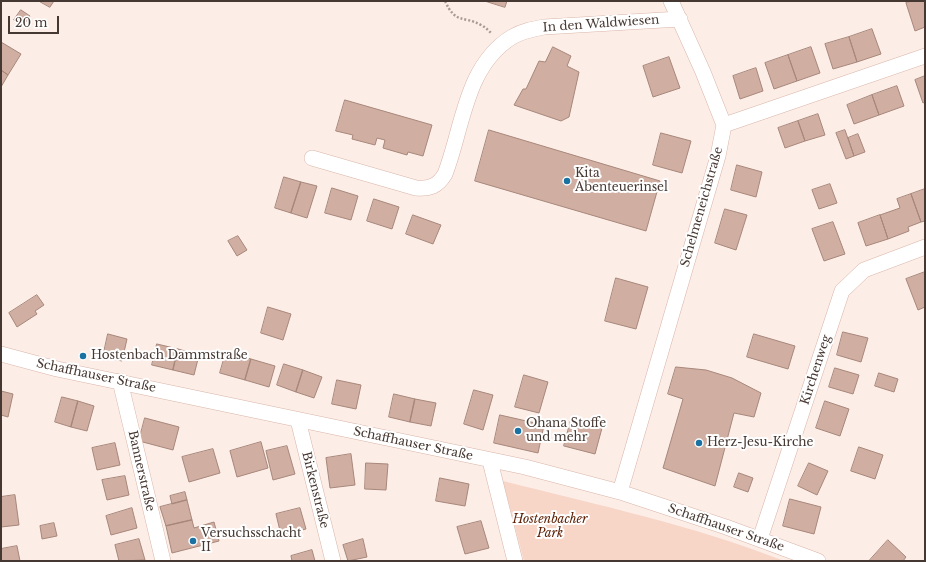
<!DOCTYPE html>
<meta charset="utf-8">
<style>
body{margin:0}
#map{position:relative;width:926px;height:562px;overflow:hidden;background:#fcede7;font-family:"Libre Baskerville",serif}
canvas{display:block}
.frame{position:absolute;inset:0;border:2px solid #453731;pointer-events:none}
.scale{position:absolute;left:8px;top:16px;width:51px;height:18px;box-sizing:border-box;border:2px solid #453731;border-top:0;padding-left:5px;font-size:12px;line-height:14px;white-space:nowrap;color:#453731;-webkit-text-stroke:3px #fefefe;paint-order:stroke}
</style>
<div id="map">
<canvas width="926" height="562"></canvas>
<div class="frame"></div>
<div class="scale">20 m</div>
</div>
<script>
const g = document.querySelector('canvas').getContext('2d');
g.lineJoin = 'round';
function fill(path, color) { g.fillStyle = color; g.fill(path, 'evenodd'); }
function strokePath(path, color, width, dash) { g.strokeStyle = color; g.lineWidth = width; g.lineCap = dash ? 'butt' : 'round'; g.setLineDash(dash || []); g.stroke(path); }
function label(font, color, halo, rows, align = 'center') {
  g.font = font + ' "Libre Baskerville",serif'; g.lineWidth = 4; g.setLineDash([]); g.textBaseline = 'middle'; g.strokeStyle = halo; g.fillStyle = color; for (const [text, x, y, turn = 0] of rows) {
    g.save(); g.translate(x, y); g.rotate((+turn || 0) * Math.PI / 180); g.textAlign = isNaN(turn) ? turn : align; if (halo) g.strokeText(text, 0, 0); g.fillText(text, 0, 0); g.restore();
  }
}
fill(new Path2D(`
 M 503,481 C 597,505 693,525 784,561 L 524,561 Z`), '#f7d5c7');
const building = new Path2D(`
 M 39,1 L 54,1 L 50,7 Z
 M 485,1 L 507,1 L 505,7 Z
 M 912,1 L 925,1 L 925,27 L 915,31 L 906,3 Z
 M 21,10 L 30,16 L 23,26 L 14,20 Z
 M 872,29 L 881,54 L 857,62 L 849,37 Z
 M 849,37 L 857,62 L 833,69 L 825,44 Z
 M 1,42 L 21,54 L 8,75 L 1,70 Z
 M 553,47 L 571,56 L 567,66 L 579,72 L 569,117 L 561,121 L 514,105 L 523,89 L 526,89 L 539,61 L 545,62 Z
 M 811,47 L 820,73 L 797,81 L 788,55 Z
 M 788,55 L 797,81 L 774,89 L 765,63 Z
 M 669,57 L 680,88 L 653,97 L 643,66 Z
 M 756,68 L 763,91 L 740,99 L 733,76 Z
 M 1,70 L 8,75 L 1,87 Z
 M 925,76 L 925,102 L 923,103 L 915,80 Z
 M 897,86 L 904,106 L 879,115 L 872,95 Z
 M 872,95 L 879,115 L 854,124 L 847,105 Z
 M 345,100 L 432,125 L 423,156 L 408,152 L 407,155 L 383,148 L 385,140 L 377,138 L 375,145 L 352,139 L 353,135 L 336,131 Z
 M 818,114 L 825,135 L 805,141 L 798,121 Z
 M 798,121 L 805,141 L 785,148 L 778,128 Z
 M 489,130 L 660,181 L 646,231 L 475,181 Z
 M 845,130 L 854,156 L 846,159 L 836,133 Z
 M 661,133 L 691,141 L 682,173 L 653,165 Z
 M 858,134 L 865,152 L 854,156 L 848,138 Z
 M 737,165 L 762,172 L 756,197 L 731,190 Z
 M 284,177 L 301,182 L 291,213 L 275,208 Z
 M 301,182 L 317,186 L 307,218 L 291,213 Z
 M 830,184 L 837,203 L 819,209 L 812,190 Z
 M 332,188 L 358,196 L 351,220 L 325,213 Z
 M 925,189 L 925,221 L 921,222 L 911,194 Z
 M 911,194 L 921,222 L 908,227 L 909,231 L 888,239 L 880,215 L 900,208 L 897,199 Z
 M 374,199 L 399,207 L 392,229 L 367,221 Z
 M 725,209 L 747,215 L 736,250 L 715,243 Z
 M 413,215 L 441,225 L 433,244 L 406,234 Z
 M 880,215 L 888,239 L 866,246 L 858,223 Z
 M 833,222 L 845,254 L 824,261 L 812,229 Z
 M 238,236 L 247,250 L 237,256 L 228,241 Z
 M 925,272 L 925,307 L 918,310 L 906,279 Z
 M 616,278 L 648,287 L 636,329 L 605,321 Z
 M 37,295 L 44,305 L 35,311 L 37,314 L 17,327 L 9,313 Z
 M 268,307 L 291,314 L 283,340 L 261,333 Z
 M 843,332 L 868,338 L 861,362 L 837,355 Z
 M 108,334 L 127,339 L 122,361 L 103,357 Z
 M 754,334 L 795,346 L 788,369 L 747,357 Z
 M 157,344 L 178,349 L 173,370 L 152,365 Z
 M 178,349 L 199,355 L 194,375 L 173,370 Z
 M 226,352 L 251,359 L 245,380 L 220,373 Z
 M 251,359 L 275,366 L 269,387 L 245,380 Z
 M 284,364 L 303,370 L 296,392 L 277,385 Z
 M 676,367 L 706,370 L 732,378 L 761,393 L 754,417 L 734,413 L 715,486 L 663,468 L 683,399 L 668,394 Z
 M 835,368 L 859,375 L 853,394 L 829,387 Z
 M 303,370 L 322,377 L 314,398 L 296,392 Z
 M 879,373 L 898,379 L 894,392 L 875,386 Z
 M 524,375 L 548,382 L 539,413 L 515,407 Z
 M 337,380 L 361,385 L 356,409 L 332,404 Z
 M 474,390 L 493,395 L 483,430 L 464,424 Z
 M 1,391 L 13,394 L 8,417 L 1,415 Z
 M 394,394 L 415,399 L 410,422 L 389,417 Z
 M 62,397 L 78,401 L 71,427 L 55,422 Z
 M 415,399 L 436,403 L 431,426 L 410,422 Z
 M 78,401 L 94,406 L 87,431 L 71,427 Z
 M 825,401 L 849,409 L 840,436 L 816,428 Z
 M 500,415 L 544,425 L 538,453 L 494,443 Z
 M 145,418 L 179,427 L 173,450 L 139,441 Z
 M 571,420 L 602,428 L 595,454 L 564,446 Z
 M 261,442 L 268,468 L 237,477 L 230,451 Z
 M 115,443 L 120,465 L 97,470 L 92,448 Z
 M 287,446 L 295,474 L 273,480 L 266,451 Z
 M 859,447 L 883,455 L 875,479 L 851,471 Z
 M 213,449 L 220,473 L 189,482 L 182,457 Z
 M 351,454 L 355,485 L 330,488 L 326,458 Z
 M 366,463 L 388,464 L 386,490 L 365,489 Z
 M 809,463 L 828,471 L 817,495 L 798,486 Z
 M 739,473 L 753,478 L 748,492 L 734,487 Z
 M 125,476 L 129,495 L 107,500 L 102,480 Z
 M 440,478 L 469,484 L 465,506 L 436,501 Z
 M 185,492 L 187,500 L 172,504 L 170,496 Z
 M 15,495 L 19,525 L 1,527 L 1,497 Z
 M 790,499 L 821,507 L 814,534 L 783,526 Z
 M 187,500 L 192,520 L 166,526 L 160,507 Z
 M 132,508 L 137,528 L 111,535 L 106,516 Z
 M 300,508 L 306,529 L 281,535 L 276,514 Z
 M 192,520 L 194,528 L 214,522 L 219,541 L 172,553 L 166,526 Z
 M 481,521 L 489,548 L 465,554 L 457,527 Z
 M 54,523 L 57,536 L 42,539 L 40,526 Z
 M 139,539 L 145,560 L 119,561 L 115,545 Z
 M 363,539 L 367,557 L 348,561 L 343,545 Z
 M 888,540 L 906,557 L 903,561 L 869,561 Z
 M 17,546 L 20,561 L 1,561 L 1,549 Z
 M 312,550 L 315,561 L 292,561 L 291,556 Z`);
fill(building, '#d0aea1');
strokePath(building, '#a7877a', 1);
const minor = new Path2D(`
 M 671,1 L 703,72 L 724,125
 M 724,125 L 925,56
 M 312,158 L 416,188 C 430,189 438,186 445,174 C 463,128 465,66 512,37 C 522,31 533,29 544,27 L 680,19
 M 1,354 L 57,369 L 525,467 L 620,492 L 726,527 L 818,561
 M 120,381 L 163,561
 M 298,420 L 333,561
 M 490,461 L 515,561
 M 620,492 L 718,156 L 724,125
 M 760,539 L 842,291 L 864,270 L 925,247`);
strokePath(minor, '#d9b6a8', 16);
strokePath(new Path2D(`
 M 445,1 C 456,25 463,15 481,25 C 485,27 488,30 491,33`), '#a99a94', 2.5, [2, 2]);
strokePath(minor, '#fff', 15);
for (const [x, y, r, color] of [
 [567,181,4,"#1972a1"],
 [83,356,4,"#1972a1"],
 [518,431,4,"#1972a1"],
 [699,443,4,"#1972a1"],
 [193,541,4,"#1972a1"]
]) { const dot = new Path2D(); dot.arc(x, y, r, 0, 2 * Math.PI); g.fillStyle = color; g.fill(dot); strokePath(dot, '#fefefe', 1.5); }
label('12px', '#453731', '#fefefe', [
 ["In den Waldwiesen",601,24,-4],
 ["Schelmeneichstraße",702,207,-74],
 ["Kirchenweg",816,370,-72],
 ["Schaffhauser Straße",96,376,12],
 ["Schaffhauser Straße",413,444,12],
 ["Bannerstraße",141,471,77],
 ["Birkenstraße",315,490,76],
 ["Schaffhauser Straße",726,528,19]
]);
label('12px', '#453731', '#fefefe', [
 ["Kita",575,174],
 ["Abenteuerinsel",575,188],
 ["Hostenbach Dammstraße",91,356],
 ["Ohana Stoffe",526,424],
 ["und mehr",526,438],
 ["Herz-Jesu-Kirche",707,443],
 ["Versuchsschacht",201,534],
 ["II",201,548]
], 'left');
label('italic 12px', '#5c1d00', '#fefefe', [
 ["Hostenbacher",550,520],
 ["Park",550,534]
]);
</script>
